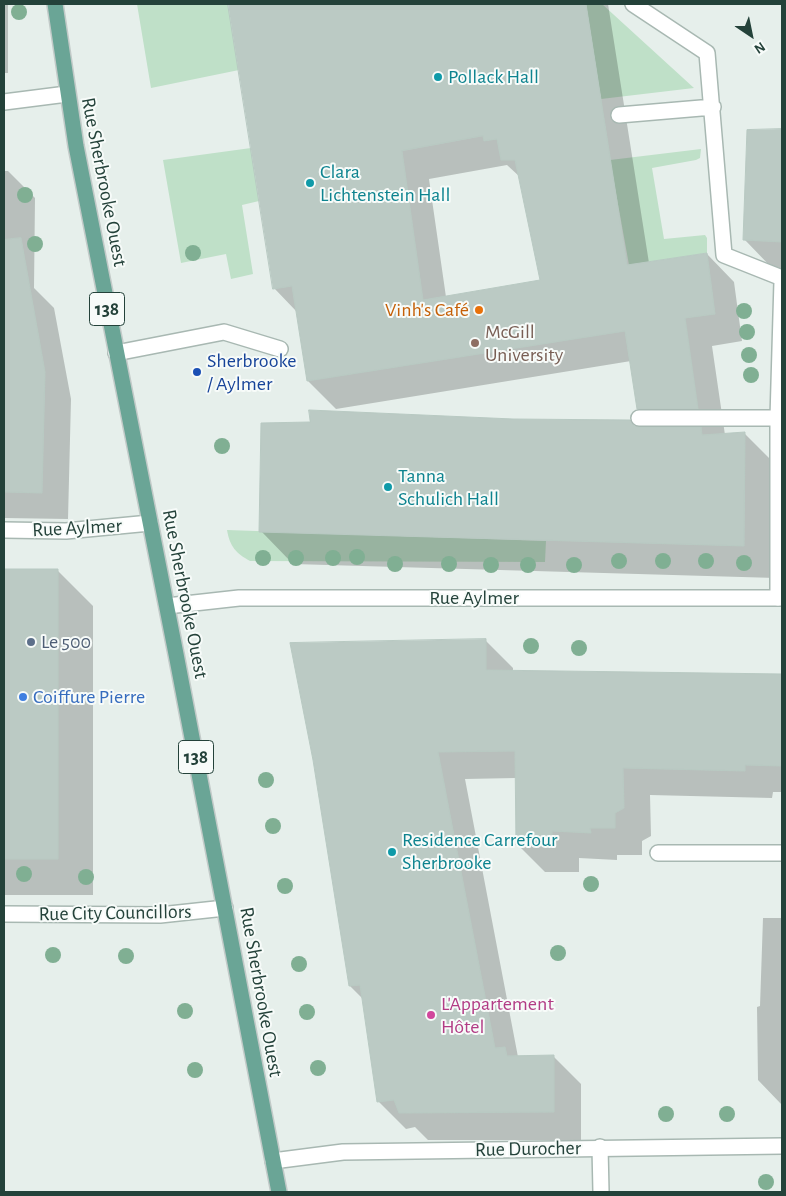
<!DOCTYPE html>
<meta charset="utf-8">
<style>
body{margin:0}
#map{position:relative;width:786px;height:1196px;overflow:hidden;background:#e6efeb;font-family:"Alegreya Sans",sans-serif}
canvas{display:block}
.frame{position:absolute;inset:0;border:5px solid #24423a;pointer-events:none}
.north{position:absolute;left:726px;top:10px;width:50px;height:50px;-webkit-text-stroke:4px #f7fbf9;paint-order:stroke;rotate:146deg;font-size:14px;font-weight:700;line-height:20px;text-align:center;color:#24423a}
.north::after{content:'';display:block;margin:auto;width:18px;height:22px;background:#24423a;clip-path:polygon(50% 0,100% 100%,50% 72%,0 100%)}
</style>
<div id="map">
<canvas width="786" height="1196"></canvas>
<div class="frame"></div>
<div class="north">N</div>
</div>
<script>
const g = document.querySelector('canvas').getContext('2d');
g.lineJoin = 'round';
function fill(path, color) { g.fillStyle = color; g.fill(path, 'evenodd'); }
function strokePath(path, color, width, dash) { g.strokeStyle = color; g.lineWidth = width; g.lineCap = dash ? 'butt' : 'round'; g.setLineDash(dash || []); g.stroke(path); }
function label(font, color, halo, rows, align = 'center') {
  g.font = font + ' "Alegreya Sans",sans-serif'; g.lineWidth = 4; g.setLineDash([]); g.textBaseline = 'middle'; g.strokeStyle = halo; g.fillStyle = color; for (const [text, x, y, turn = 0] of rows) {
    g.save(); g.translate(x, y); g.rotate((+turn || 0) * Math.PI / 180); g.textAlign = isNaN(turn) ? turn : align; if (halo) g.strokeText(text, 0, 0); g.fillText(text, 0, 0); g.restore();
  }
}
fill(new Path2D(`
 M 137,4 L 228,4 L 239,70 L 151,88 Z
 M 586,4 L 602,4 L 694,88 L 601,99 Z
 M 251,148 L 259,201 L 242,205 L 253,274 L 231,279 L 226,254 L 181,263 L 163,160 Z
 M 701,149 L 700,158 L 696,160 L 652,168 L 664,239 L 705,235 L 707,238 L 707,253 L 629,265 L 610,160 Z
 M 227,530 L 546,541 L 545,562 L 250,561 C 236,553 230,547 227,530 Z`), '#bfe0c8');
fill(new Path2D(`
 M 4,4 L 8,4 L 8,73 L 4,73 Z
 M 230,4 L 608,4 L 649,263 L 707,254 L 734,282 L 742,341 L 712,346 L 725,435 L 745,434 L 777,466 L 776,578 L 293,564 L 261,531 L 513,421 L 629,421 L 636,428 L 659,429 L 639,408 L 631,361 L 336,409 L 308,381 L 297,312 L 274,288 ZM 507,165 L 520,177 L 541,281 L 446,297 L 429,179 Z
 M 782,130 L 782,268 L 772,268 L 745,240 L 749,132 Z
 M 4,171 L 8,171 L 35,198 L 34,288 L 54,308 L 71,399 L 68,519 L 4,518 Z
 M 4,570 L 57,570 L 93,606 L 93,895 L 4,895 Z
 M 485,640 L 513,668 L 513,671 L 782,675 L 782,792 L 773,792 L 772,798 L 650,795 L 651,836 L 642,841 L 642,855 L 617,855 L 617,860 L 579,858 L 579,872 L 545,872 L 517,844 L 516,778 L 465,779 L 518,1057 L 553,1056 L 581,1084 L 581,1140 L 428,1140 L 415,1127 L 406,1129 L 378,1101 L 363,999 L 350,986 L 314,760 Z
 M 763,918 L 782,918 L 782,1105 L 758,1080 L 757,1007 L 760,1006 Z`), '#0003');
const building = new Path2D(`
 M 228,4 L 586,4 L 627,265 L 707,253 L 715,314 L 685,318 L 698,409 L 637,409 L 625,331 L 307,381 L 292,286 L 273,289 ZM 483,136 L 484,141 L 497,139 L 501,160 L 515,160 L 540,280 L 423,300 L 402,151 Z
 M 782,129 L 782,242 L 743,240 L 747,130 Z
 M 21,238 L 45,372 L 42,493 L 4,492 L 4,240 Z
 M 309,410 L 513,419 L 630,420 L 634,426 L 639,427 L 701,427 L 702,435 L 745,432 L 744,546 L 259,532 L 261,423 L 310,422 Z
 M 4,569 L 58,569 L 58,859 L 4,859 Z
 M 486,639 L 486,670 L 782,674 L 782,766 L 745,765 L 745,771 L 623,768 L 624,808 L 615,813 L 615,828 L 590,828 L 591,833 L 552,831 L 552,845 L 516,845 L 515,751 L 438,752 L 495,1048 L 505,1047 L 507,1056 L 554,1055 L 554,1112 L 399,1113 L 394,1100 L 377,1102 L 360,985 L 349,986 L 313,760 L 290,643 Z`);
fill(building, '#bbcac4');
strokePath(building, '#b8c9c2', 1);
const service = new Path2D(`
 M 633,4 L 707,53 L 724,255 L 782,278
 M 619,115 L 713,107
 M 116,353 L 224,332 L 280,349
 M 639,418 L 778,418
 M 778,598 L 778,418 L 782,281
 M 658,853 L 782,853
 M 600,1147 L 601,1192`);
const minor = new Path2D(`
 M 4,102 L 67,94
 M 4,530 L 66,531 L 150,523
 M 167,606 L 239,598 L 782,598
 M 4,914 L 160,915 L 225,908
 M 273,1161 L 343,1152 L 782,1146`);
const primary = new Path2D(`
 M 55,4 L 76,146 L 176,654 L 279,1192`);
strokePath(service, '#a8b8b2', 18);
strokePath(minor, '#a8b8b2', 18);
strokePath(primary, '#c2cac8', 18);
strokePath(service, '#fff', 15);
strokePath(minor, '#fff', 15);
strokePath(primary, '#6aa596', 15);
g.fillStyle = '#80af93';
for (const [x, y] of [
 [19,12],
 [25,195],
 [35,244],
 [193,253],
 [744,311],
 [747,332],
 [749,355],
 [751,375],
 [222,446],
 [357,557],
 [263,558],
 [296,558],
 [333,558],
 [619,561],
 [663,561],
 [706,561],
 [744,563],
 [395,564],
 [449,564],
 [491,565],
 [528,565],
 [574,565],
 [531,646],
 [579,648],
 [266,780],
 [273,826],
 [24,874],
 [86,877],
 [591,884],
 [285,886],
 [558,953],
 [53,955],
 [126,956],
 [299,964],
 [185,1011],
 [307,1012],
 [318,1068],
 [195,1070],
 [666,1114],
 [727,1114],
 [766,1182]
]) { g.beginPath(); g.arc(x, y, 8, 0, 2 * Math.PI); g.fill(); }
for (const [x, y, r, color] of [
 [438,77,5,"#0f9aa8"],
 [310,183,5,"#0f9aa8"],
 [479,310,5,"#e8710a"],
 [475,343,5,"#8d6e63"],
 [197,372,5,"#1a4fb4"],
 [388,487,5,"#0f9aa8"],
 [31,642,5,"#5c6f8a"],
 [23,697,5,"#3f7fe0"],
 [392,852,5,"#0f9aa8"],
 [431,1015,5,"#d1479c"]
]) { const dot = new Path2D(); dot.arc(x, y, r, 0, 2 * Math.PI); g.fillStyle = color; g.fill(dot); strokePath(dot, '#f7fbf9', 2); }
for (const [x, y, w] of [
 [107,309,35],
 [196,757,35]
]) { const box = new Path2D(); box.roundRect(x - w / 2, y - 16.5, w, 33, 4); g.fillStyle = '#f7fbf9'; g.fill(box); strokePath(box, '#24423a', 1); }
label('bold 19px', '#24423a', null, [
 ["138",107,309],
 ["138",196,757]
]);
label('20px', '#0d838f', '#f7fbf9', [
 ["Pollack Hall",448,77],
 ["Clara",320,172],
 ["Lichtenstein Hall",320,195],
 ["Tanna",398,476],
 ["Schulich Hall",398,499],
 ["Residence Carrefour",402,840],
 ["Sherbrooke",402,863]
], 'left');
label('20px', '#24423a', '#f7fbf9', [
 ["Rue Sherbrooke Ouest",104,182,79],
 ["Rue Aylmer",77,528,-3],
 ["Rue Sherbrooke Ouest",185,594,79],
 ["Rue Aylmer",474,598],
 ["Rue City Councillors",115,913,-1],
 ["Rue Sherbrooke Ouest",261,992,80],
 ["Rue Durocher",528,1149,-1]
]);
label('20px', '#c56008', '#f7fbf9', [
 ["Vinh's Café",469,310]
], 'right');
label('20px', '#785e54', '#f7fbf9', [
 ["McGill",485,332],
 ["University",485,355]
], 'left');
label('20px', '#164399', '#f7fbf9', [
 ["Sherbrooke",207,361],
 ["/ Aylmer",207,384]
], 'left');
label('20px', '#4e5e75', '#f7fbf9', [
 ["Le 500",41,642]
], 'left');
label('20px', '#366cbe', '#f7fbf9', [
 ["Coiffure Pierre",33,697]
], 'left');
label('20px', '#b23c85', '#f7fbf9', [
 ["L'Appartement",441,1004],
 ["Hôtel",441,1027]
], 'left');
</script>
